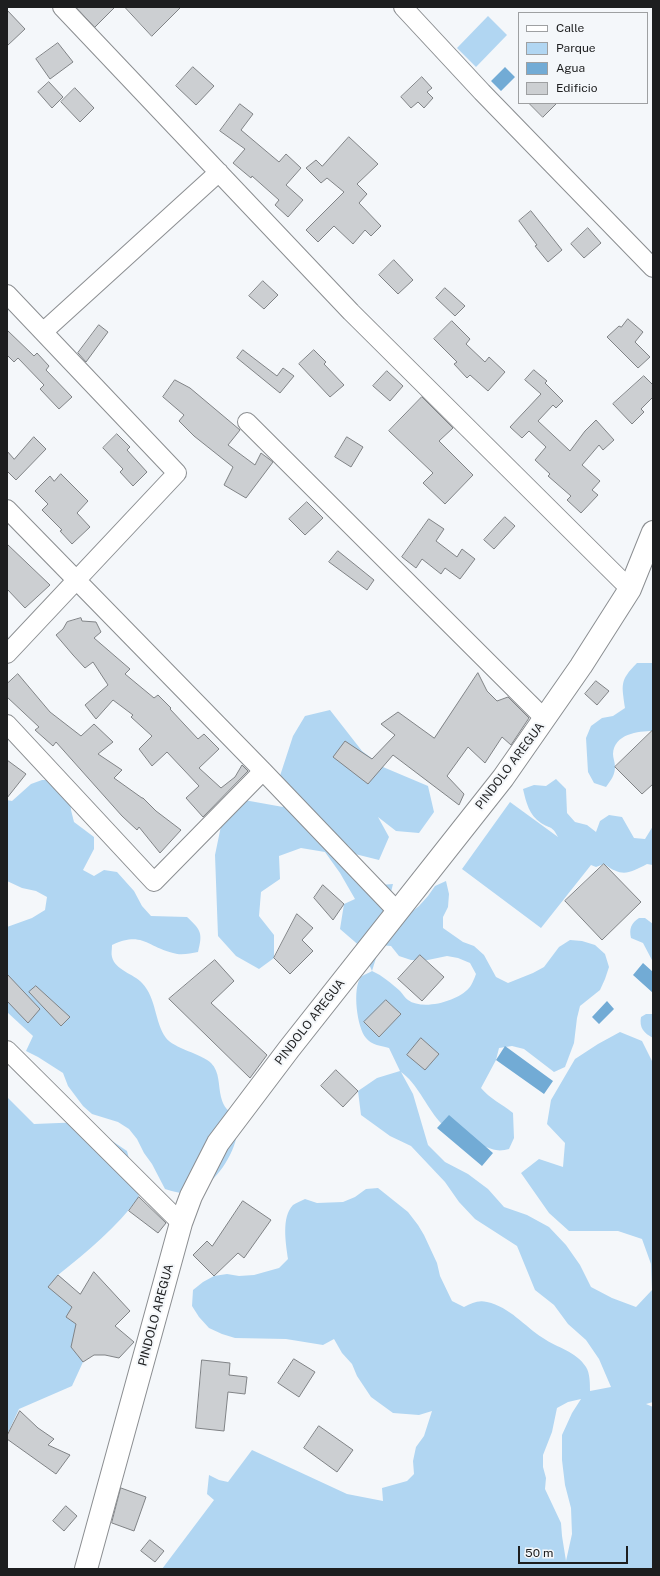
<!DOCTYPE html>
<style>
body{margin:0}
#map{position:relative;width:660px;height:1576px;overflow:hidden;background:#f4f7fa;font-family:"Public Sans",sans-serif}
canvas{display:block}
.frame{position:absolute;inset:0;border:8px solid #1d1e1f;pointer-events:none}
.legend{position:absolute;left:518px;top:12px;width:130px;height:92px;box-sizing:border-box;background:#f4f7fa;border:1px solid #9ea0a2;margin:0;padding:5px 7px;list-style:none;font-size:12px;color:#1d1e1f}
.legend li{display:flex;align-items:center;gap:8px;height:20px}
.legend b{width:20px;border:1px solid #9ea0a2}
.scale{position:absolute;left:518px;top:1546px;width:110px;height:18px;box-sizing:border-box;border:2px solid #1d1e1f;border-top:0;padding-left:5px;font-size:12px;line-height:14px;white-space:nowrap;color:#1d1e1f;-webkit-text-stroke:3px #f4f7fa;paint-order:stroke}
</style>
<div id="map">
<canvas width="660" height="1576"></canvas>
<div class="frame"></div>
<ul class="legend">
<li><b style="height:5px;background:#fff"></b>Calle</li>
<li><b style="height:11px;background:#b1d6f2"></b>Parque</li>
<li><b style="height:11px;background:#72abd5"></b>Agua</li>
<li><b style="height:11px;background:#cccfd2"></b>Edificio</li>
</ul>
<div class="scale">50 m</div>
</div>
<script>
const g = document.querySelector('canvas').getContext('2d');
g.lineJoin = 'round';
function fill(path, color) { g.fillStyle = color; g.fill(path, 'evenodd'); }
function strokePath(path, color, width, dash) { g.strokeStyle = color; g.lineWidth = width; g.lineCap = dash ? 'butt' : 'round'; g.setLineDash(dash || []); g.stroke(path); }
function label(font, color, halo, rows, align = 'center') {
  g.font = font + ' "Public Sans",sans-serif'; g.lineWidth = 4; g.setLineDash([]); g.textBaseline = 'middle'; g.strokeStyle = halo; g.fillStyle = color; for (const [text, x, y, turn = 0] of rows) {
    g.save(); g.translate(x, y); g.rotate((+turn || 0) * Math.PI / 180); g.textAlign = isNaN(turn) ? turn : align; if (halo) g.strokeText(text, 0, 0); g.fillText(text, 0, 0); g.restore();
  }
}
fill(new Path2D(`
 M 488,16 L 507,35 L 476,67 L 457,48 Z
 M 637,663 L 653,663 L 653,731 C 638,731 614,734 613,754 C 613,758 615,762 615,767 C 615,775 611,780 606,787 L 594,783 L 588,772 L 586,738 L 591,726 L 602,718 L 613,716 L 625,708 C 622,685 619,681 637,663 Z
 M 330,710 L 362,751 L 383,767 L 428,786 L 434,812 L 419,833 L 396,831 L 378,817 L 389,837 L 379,860 L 355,854 L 348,845 L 368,886 L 393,884 L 387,908 L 399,922 L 419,906 L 428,896 L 435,886 L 446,881 L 449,894 L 448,907 L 443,917 L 443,928 L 463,942 L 474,946 L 484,955 L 496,977 L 508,983 L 533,973 L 544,967 L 559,947 L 570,940 L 582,941 L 595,945 L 605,954 L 609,967 L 605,979 L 600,990 L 580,1006 L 577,1018 L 574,1043 L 565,1067 L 554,1072 L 524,1049 L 512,1046 L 499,1048 L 496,1060 L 481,1088 C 490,1099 502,1104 513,1113 L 514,1138 L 509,1149 C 505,1150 500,1151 496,1150 C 484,1148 446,1130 439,1121 C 426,1106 417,1083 401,1072 L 413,1094 L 428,1145 L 445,1162 L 468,1174 L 488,1189 L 504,1207 L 527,1215 L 549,1227 L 566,1245 L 580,1265 L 591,1287 L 612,1298 L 636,1307 L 652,1290 L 651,1264 L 642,1239 L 618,1231 L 569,1231 L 549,1213 L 521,1173 L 539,1159 L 563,1167 L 565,1143 L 547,1124 L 551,1100 L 575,1059 L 598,1044 L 620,1032 L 642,1041 L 653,1063 L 653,1402 L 646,1404 L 653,1407 L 653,1569 L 162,1569 L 214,1500 L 207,1494 L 209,1475 L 219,1480 L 228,1482 L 252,1450 L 347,1494 L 383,1501 L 382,1488 L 407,1481 L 414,1474 L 413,1461 L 416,1447 L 424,1436 L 432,1411 L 419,1415 L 393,1413 L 371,1397 L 357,1376 L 352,1364 L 342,1353 L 334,1339 L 323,1345 L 286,1339 L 235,1338 L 222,1334 L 209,1328 L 199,1317 L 192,1306 L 193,1290 L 203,1282 L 214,1276 L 227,1274 L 239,1276 L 254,1275 L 279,1268 L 288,1259 C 286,1244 281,1217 293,1205 C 296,1203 301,1201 305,1199 L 317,1203 L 343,1202 L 355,1197 L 366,1189 L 378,1188 L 408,1212 L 418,1225 L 424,1235 L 437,1263 L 440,1276 L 452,1301 L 464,1307 C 472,1303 478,1300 487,1302 C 510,1307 524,1326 543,1338 C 557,1348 576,1351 586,1367 C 590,1373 590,1384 590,1391 L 611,1387 L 599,1359 L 586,1340 L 568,1324 L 554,1305 L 535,1290 L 517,1246 L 475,1219 L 459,1202 L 445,1182 L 411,1146 L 390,1136 L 361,1115 L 358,1091 L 377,1078 L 400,1071 L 389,1048 C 382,1046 371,1045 366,1038 C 357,1028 352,988 361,977 C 363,975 369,973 372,971 L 362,948 L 340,929 L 344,904 L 355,899 L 340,873 L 325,852 L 301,848 L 279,856 L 280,879 L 261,892 L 259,916 L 274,935 L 274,958 L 259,969 L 236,956 L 218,936 L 215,855 L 221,826 L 233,798 L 283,807 L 278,782 L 293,736 L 305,716 ZM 380,945 L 391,946 L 399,956 L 411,960 L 423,961 L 447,956 L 458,958 L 470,963 L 476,974 C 474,979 472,985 469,988 C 458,1001 423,1011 408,1000 C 405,998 403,994 400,991 C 391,983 383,976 372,971 ZM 581,1399 L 572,1413 L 562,1435 L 562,1460 L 565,1485 L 571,1508 L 572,1534 L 566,1561 L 562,1536 L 561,1523 L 545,1489 L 546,1478 L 543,1467 L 543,1455 L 552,1432 L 557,1408 L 568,1402 Z
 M 556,779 L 566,789 L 567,813 L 575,822 L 587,825 L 596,832 L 600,821 L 609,815 L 622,817 L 634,838 L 645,839 L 653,826 L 653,865 L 647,864 C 628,874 622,877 604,864 L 596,867 L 591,865 L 541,928 L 462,869 L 510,802 L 558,837 C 552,825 550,829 541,823 C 529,815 526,802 523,789 L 534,785 L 546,786 Z
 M 42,780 L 54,780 L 70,798 L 71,810 L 74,822 L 94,837 L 94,849 L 83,870 L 94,876 L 104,870 L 117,872 L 134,891 L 142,906 L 151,916 L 187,917 C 201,930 203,933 198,952 C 190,953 182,956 173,953 C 146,946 142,931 112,945 C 112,949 111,954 112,957 C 115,970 134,974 142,983 C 157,999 154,1021 166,1038 C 173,1048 202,1054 211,1063 C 220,1072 218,1085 221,1097 C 224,1109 228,1109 234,1117 C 245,1135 225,1168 212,1180 C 196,1195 186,1196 165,1189 L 152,1164 L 144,1153 L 137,1139 L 129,1129 L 118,1122 L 92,1114 L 83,1106 L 68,1086 L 63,1073 L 38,1057 L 26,1051 L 33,1036 L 7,1012 L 7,927 L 32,918 L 45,910 L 47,897 L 36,891 L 22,888 L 7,881 L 7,800 L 12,801 L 31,784 Z
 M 639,918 L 645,918 L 653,924 L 653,962 L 643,943 L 631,938 C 629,929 631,923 639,918 Z
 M 646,1014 L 653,1014 L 653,1038 C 644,1033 639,1028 641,1017 Z
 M 7,1097 L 34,1124 L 84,1122 L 127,1151 L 139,1197 C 117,1227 88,1251 58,1275 L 70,1285 L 76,1324 L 83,1362 L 72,1386 L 19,1409 L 7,1435 Z`), '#b1d6f2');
fill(new Path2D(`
 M 505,67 L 515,77 L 501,91 L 491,81 Z
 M 643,963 L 653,972 L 653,993 L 633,975 Z
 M 607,1001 L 614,1009 L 599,1024 L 592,1017 Z
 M 505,1046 L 553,1081 L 544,1094 L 496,1060 Z
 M 449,1115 L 493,1153 L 482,1166 L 437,1128 Z`), '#72abd5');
const building = new Path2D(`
 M 76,7 L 115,7 L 95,27 Z
 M 125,7 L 181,7 L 152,36 Z
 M 7,10 L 25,29 L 7,46 Z
 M 58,43 L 73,62 L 50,79 L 36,59 Z
 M 193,67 L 214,86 L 196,105 L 176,86 Z
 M 422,77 L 432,88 L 427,92 L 433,98 L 424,108 L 418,102 L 411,108 L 401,97 Z
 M 49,82 L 63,97 L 52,108 L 38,92 Z
 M 75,88 L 94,108 L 80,122 L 61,102 Z
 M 529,103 L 557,103 L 543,117 Z
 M 240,104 L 253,114 L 241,130 L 279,162 L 286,154 L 301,168 L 286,185 L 303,200 L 288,217 L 275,205 L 279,200 L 252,176 L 251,178 L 233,163 L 245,149 L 220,131 Z
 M 349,137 L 378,164 L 357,184 L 367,194 L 359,203 L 381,226 L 371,236 L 365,230 L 353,244 L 334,226 L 318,242 L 306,230 L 344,192 L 327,178 L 321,183 L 306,168 L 316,160 L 322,166 Z
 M 531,211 L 562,250 L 548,262 L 535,246 L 537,245 L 519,221 Z
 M 588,228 L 601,243 L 584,258 L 571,244 Z
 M 394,260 L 413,280 L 398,294 L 379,275 Z
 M 263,281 L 278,295 L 264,309 L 249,296 Z
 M 445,288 L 465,306 L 455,316 L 436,298 Z
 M 628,319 L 643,332 L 635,342 L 650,357 L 638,368 L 607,337 L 619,326 L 621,327 Z
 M 452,321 L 470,339 L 466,344 L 485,362 L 489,357 L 505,372 L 488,391 L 470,375 L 467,378 L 454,364 L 457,362 L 434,339 Z
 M 99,325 L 108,332 L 86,362 L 78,353 Z
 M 7,330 L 34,356 L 37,353 L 49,366 L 46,370 L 72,397 L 59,409 L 40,389 L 44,385 L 18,358 L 14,362 L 7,355 Z
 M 243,350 L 277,376 L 283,368 L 294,376 L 280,393 L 237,358 Z
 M 314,350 L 326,362 L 324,364 L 344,385 L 330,397 L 299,364 Z
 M 534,370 L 547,381 L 545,383 L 563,401 L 556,408 L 553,405 L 538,421 L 570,451 L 585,431 L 596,420 L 614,440 L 603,450 L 599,445 L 582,465 L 600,481 L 592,490 L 598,495 L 581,513 L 567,500 L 571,496 L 548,476 L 550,474 L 535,460 L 546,447 L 529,431 L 522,438 L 510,427 L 541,394 L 525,380 Z
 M 387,371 L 403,386 L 390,401 L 373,386 Z
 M 644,376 L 653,385 L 653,397 L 641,409 L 644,412 L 632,424 L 613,404 Z
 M 175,380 L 190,388 L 240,430 L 228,445 L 255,465 L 261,453 L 273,462 L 246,498 L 224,485 L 233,467 L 194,436 L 179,421 L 184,415 L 163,397 Z
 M 422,397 L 453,428 L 439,441 L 473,475 L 445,504 L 423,483 L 433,473 L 389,431 Z
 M 117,434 L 130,447 L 127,450 L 147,472 L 133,486 L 120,472 L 123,469 L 103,448 Z
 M 34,437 L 46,449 L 16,480 L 7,471 L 7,451 L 14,459 Z
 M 347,437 L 363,447 L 351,467 L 335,457 Z
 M 61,474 L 88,501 L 77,513 L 90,527 L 72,544 L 60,531 L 62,530 L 42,510 L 48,504 L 35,491 L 50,476 L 54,481 Z
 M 307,502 L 323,518 L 305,535 L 289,519 Z
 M 505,517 L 515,526 L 494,549 L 484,540 Z
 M 429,519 L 444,529 L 436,541 L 457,557 L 462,549 L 475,559 L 460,579 L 445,568 L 441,574 L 422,559 L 416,568 L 402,557 Z
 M 7,544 L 50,585 L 25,608 L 7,589 Z
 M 338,551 L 374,580 L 367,590 L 329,562 Z
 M 81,618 L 82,621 L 96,622 L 101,632 L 94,638 L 130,669 L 125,674 L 154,698 L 158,695 L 171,708 L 170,709 L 198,739 L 204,734 L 219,749 L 199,768 L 221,788 L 235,777 L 242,765 L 248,771 L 203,817 L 186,798 L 199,786 L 167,752 L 152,766 L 139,749 L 152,736 L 131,717 L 133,715 L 113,700 L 96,719 L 85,705 L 108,685 L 93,662 L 85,668 L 73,655 L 56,635 L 63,629 L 67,622 Z
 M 478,673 L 487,691 L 497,701 L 508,697 L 529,718 L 511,745 L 502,737 L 485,763 L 468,747 L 447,776 L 464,794 L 459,805 L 393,755 L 368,784 L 333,757 L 345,741 L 372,759 L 395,735 L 381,724 L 398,712 L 434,738 Z
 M 18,674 L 50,712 L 81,736 L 94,724 L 113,742 L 98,754 L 122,770 L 114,778 L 142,798 L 143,798 L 156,811 L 181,830 L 160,853 L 139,827 L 137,830 L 122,816 L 56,742 L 53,746 L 35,730 L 39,727 L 7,697 L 7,684 Z
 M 596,681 L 609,691 L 597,705 L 585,694 Z
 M 653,730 L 653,784 L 642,794 L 615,767 Z
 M 7,760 L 26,774 L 7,798 Z
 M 604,864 L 641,902 L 602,940 L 565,901 Z
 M 323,885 L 344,904 L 333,920 L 314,898 Z
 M 297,914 L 313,928 L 302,940 L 313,951 L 290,974 L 274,958 Z
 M 420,955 L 444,977 L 422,1001 L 398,979 Z
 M 215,960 L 234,981 L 211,1003 L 267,1055 L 250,1078 L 169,999 Z
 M 7,974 L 40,1009 L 28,1023 L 7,1001 Z
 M 36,986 L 70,1017 L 61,1026 L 29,992 Z
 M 386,1000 L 401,1014 L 379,1037 L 364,1022 Z
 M 421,1038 L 439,1054 L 425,1070 L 407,1055 Z
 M 336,1070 L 358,1091 L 343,1107 L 321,1086 Z
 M 139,1197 L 166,1223 L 158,1233 L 129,1211 Z
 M 243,1201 L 271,1220 L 244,1258 L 238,1253 L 214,1276 L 193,1255 L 207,1241 L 212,1246 Z
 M 94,1272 L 130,1311 L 115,1326 L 134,1342 L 119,1358 L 105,1355 L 94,1355 L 83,1362 L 71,1347 L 76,1324 L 66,1317 L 72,1307 L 48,1287 L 58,1275 L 80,1294 Z
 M 294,1359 L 315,1372 L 299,1397 L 278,1383 Z
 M 202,1360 L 230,1363 L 229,1375 L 247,1377 L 245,1394 L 228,1392 L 224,1431 L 196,1428 Z
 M 20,1411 L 38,1428 L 54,1439 L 48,1445 L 70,1455 L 56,1474 L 7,1439 L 7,1436 Z
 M 319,1426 L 353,1450 L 337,1472 L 304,1448 Z
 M 121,1488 L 146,1497 L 134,1531 L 112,1523 Z
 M 66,1506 L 77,1516 L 64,1531 L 53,1521 Z
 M 150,1540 L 164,1551 L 155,1562 L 141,1551 Z`);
fill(building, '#cccfd2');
strokePath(building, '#808386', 1);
const minor = new Path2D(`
 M 62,7 L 351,312 L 630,589
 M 403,7 L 482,92 L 653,268
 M 7,294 L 177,473 L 7,654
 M 43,332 L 219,172
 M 247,422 L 545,719
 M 7,509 L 263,771 L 397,911
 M 7,724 L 154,882 L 263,771
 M 7,1050 L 181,1223`);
const major = new Path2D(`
 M 86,1569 L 181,1223 L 191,1196 L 218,1143 L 289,1049 L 503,778 L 581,666 L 630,589 L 653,532`);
strokePath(minor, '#8b8e91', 20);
strokePath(major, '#8b8e91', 24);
strokePath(minor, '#fff', 18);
strokePath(major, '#fff', 22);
label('12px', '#1d1e1f', '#f4f7fa', [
 ["PINDOLO AREGUA",510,766,-53],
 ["PINDOLO AREGUA",310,1022,-52],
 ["PINDOLO AREGUA",156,1315,-75]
]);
</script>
